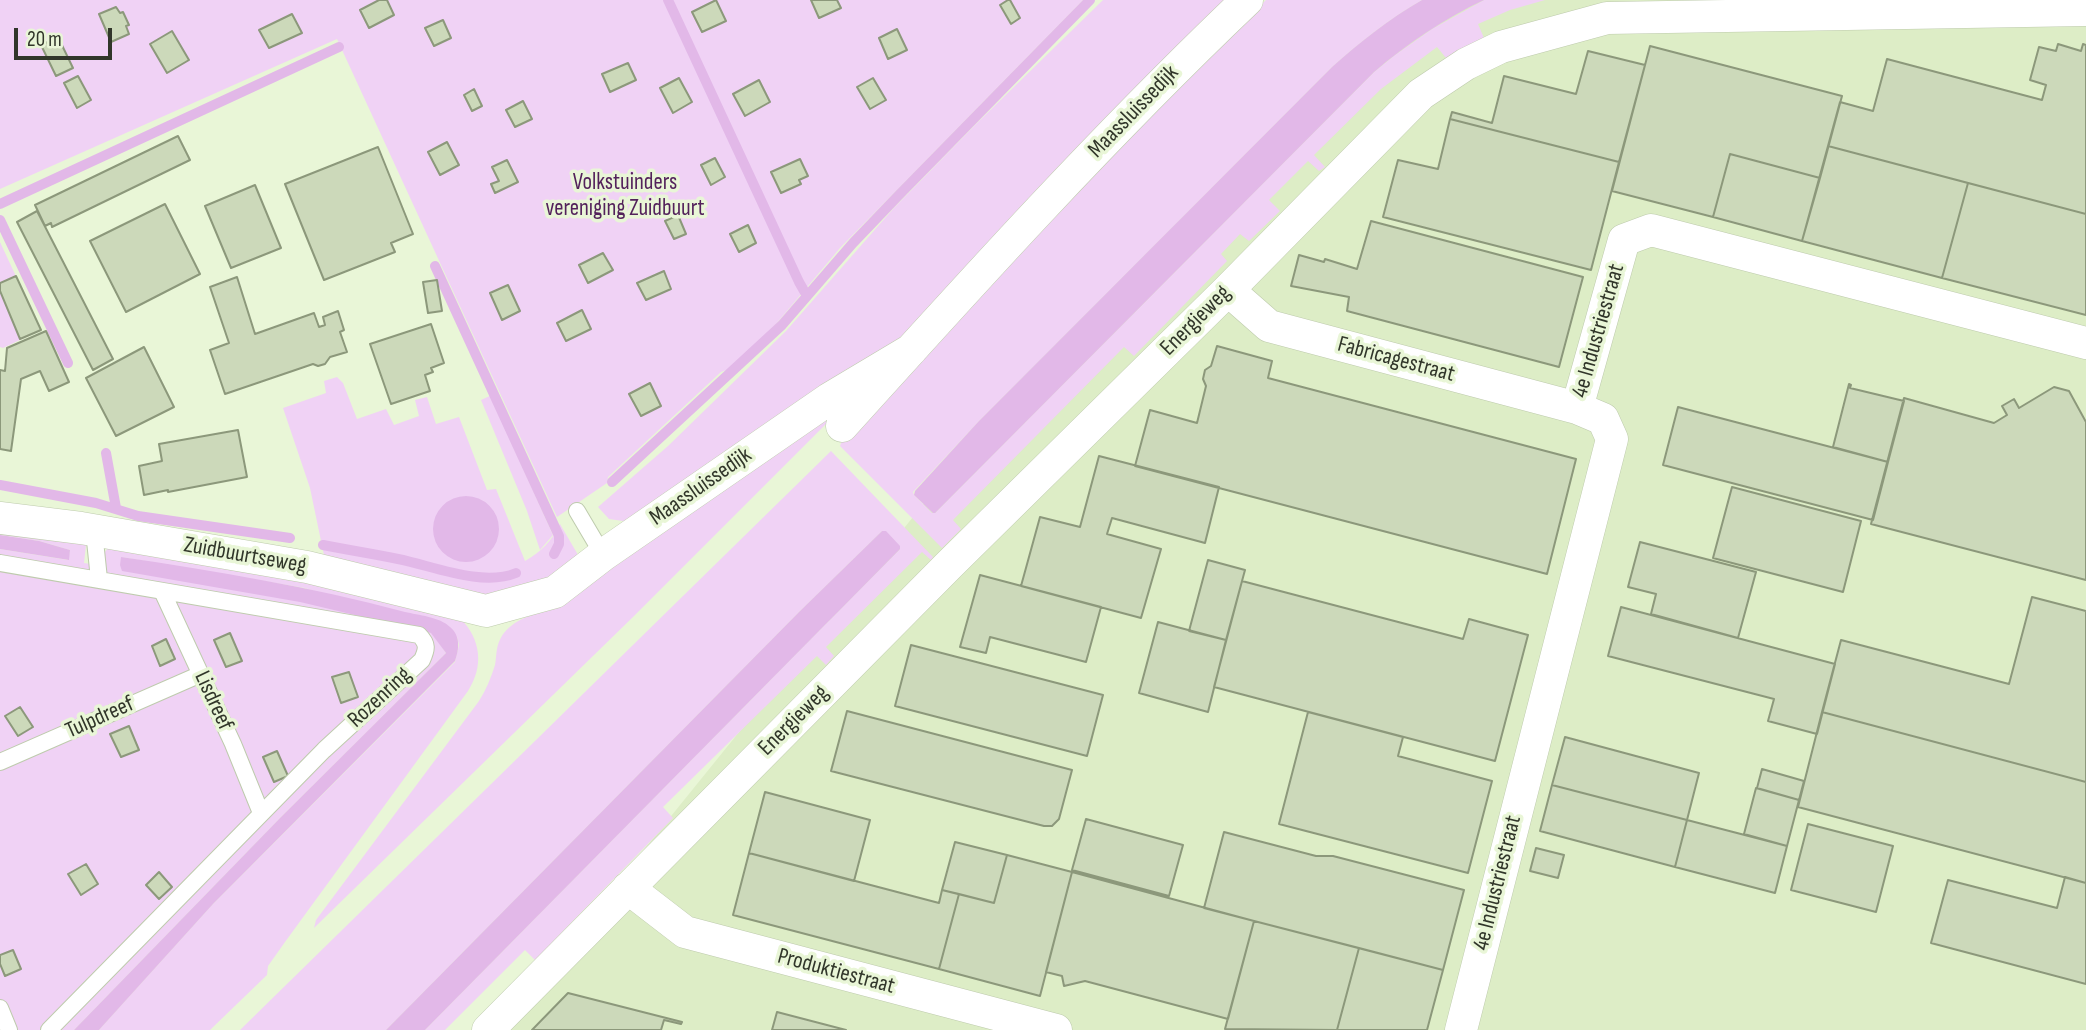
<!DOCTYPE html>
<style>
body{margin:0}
#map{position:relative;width:2086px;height:1030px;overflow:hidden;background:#e9f6d7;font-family:"Sofia Sans Condensed",sans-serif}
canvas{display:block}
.scale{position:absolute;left:14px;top:28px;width:98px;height:32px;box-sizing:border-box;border:4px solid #31362a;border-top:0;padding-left:9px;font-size:21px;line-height:24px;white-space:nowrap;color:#31362a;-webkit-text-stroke:5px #e9f6d7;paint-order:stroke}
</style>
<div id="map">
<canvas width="2086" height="1030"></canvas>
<div class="scale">20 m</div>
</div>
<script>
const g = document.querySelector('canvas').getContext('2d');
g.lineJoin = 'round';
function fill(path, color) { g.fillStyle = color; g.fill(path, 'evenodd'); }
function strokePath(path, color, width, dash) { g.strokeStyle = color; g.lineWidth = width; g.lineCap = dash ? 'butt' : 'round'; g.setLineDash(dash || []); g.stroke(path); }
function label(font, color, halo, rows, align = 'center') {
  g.font = font + ' "Sofia Sans Condensed",sans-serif'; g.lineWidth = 7; g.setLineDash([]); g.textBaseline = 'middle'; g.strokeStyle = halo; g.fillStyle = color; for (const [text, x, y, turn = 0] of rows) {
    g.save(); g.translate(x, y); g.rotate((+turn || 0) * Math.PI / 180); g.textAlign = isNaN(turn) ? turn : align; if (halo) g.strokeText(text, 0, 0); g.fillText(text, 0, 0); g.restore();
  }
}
fill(new Path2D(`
 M 1460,0 L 2086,0 L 2086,1030 L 498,1030 L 930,496 L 1368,59 Z`), '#ddedc6');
fill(new Path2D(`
 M 0,0 L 1083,0 L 840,248 L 776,324 L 729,369 L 721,372 L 608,477 L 607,483 L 557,517 L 337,39 L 0,189 Z
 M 1103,0 L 1226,0 L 895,347 L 630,522 L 609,519 L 598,507 L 668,446 L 786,331 L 893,209 L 975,125 Z
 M 1266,0 L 1422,0 C 1389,19 1361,41 1332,67 L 978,422 L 913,492 L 914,495 L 932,513 L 935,513 L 1374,72 L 1395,55 L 1432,29 L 1484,0 L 1545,0 L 1510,10 L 1478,24 L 1484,38 L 1446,58 L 1437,47 L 1381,89 L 1314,155 L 1325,167 L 1319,171 L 1308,161 L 1269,200 L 1280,211 L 1249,241 L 1240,234 L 1221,254 L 1227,261 L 1134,356 L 1124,347 L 953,520 L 961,529 L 942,548 L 840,446 L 842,440 L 959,315 L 1225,39 Z
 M 0,242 L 41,330 L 3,348 L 0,347 Z
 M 337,377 L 343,383 L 357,419 L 386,409 L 394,425 L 419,416 L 415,400 L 427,397 L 436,424 L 459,417 L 487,490 L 496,489 L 525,561 C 541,552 552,541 560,524 L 581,560 L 545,584 L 497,595 L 471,594 L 325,560 L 310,488 L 283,408 L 326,393 L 324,381 Z
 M 492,395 L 503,424 L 553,535 L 540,550 L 527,511 L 481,400 Z
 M 843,407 L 633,617 L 314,928 L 316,920 L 479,701 C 486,690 491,678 495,665 C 496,660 496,654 497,649 C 501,628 519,619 537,613 Z
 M 831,451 L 933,557 L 931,560 L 922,552 L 826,647 L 834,656 L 826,665 L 817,656 L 663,807 L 673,818 L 535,960 L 525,950 L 445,1030 L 425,1030 L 900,549 L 886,532 L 882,531 L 800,611 L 386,1030 L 240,1030 Z
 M 0,523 L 82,537 L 86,545 L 84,563 L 104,566 L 104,553 L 109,547 L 279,573 L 461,619 C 481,640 484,666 468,691 L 285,942 L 268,966 L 267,975 L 210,1030 L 99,1030 L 213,904 L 455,662 L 459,645 L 457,637 L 305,588 L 121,557 L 432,633 L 446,653 L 281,817 L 74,1030 L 0,1030 L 0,549 L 68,560 L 70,550 L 39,541 L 0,535 Z`), '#f0d2f5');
fill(new Path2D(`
 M 1422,0 L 1484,0 C 1444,19 1408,43 1374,72 L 935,513 L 933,513 L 914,495 L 915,491 L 978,422 L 1332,67 C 1361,41 1389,19 1422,0 Z
 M433 529a33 33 0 1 1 66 0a33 33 0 1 1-66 0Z
 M 882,531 L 886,531 L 900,546 L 900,549 L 425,1030 L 386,1030 L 800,611 Z
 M 0,535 L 39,541 L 70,550 L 69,560 L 0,549 Z
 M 121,557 C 216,571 312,587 405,612 C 418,615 440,617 450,627 C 461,636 459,650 455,661 L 213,904 L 99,1030 L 74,1030 L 281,817 L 446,653 L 431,633 L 300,602 L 122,571 L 120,565 Z`), '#e2b8e8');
strokePath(new Path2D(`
 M 668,0 L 799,282 L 807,296
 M 0,204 L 339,47
 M 0,220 L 68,363
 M 435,266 L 559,536 L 559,544 L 554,554
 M 106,453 L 116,508
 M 612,482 L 782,325 L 853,243 L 898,196 L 1090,0
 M 0,485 L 96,503 L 138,516 L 290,538
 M 323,545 C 348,550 374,554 398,559 C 433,566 482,587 516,573`), '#e2b8e8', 10);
const building = new Path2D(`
 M 379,0 L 387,0 L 394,15 L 369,28 L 360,10 Z
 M 716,0 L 726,21 L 702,32 L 692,12 Z
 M 811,0 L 837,0 L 841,8 L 819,18 Z
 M 1008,0 L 1010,0 L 1020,18 L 1011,24 L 1000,5 Z
 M 116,7 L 120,13 L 123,12 L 129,25 L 126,26 L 129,34 L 111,42 L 99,14 Z
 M 292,14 L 302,33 L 269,48 L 259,30 Z
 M 443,20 L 451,38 L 434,46 L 425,28 Z
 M 897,29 L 907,50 L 888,59 L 879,38 Z
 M 172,31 L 189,60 L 167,73 L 150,44 Z
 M 58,37 L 73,68 L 56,76 L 41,45 Z
 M 2058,44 L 2081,51 L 2083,44 L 2086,45 L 2086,214 L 1828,146 L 1840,102 L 1873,111 L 1887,59 L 2042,100 L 2046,85 L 2030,80 L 2039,47 L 2056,51 Z
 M 1650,46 L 1842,96 L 1820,178 L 1730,154 L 1713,217 L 1612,191 Z
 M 1588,51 L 1645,65 L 1619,162 L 1450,119 L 1452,112 L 1492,123 L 1504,76 L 1576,94 Z
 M 628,63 L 636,80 L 610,92 L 602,74 Z
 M 78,76 L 91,100 L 77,108 L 64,83 Z
 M 679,78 L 692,102 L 673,113 L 660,88 Z
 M 873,78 L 886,100 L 870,109 L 857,87 Z
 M 759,80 L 770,102 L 745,116 L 733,94 Z
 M 474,89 L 482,106 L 472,111 L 464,95 Z
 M 523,101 L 532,119 L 515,127 L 506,110 Z
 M 1450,119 L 1619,162 L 1591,270 L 1383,217 L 1398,160 L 1438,169 Z
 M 178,136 L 190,160 L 52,227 L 51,223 L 45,226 L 35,205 Z
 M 447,142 L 459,165 L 440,175 L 428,152 Z
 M 1828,146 L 1968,183 L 1942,278 L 1802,241 Z
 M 378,147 L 413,234 L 391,243 L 395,252 L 324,280 L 285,184 Z
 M 1730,154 L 1820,178 L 1802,241 L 1713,217 Z
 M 715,158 L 725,177 L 711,185 L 701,165 Z
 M 800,159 L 808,176 L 799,180 L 801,184 L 781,193 L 771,172 Z
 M 507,160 L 518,182 L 495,193 L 491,184 L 499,181 L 492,167 Z
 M 1968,183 L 2086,214 L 2086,315 L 1942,278 Z
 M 255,185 L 281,248 L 231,268 L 205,206 Z
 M 165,204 L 200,274 L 126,312 L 90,241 Z
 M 37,211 L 113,359 L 93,370 L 17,222 Z
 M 678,215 L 686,234 L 674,239 L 665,221 Z
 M 1371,221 L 1583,277 L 1559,367 L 1347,311 L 1349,297 L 1291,286 L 1299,255 L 1324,262 L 1325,259 L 1357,269 Z
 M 748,225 L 756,243 L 739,252 L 730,234 Z
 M 603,253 L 613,270 L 588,283 L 579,265 Z
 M 664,271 L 671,289 L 646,300 L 637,283 Z
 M 16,276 L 41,330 L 20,339 L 0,291 L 0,283 Z
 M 237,277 L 255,334 L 314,313 L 319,327 L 325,325 L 323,317 L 338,311 L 344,330 L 340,332 L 347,352 L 330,357 L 325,364 L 318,366 L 313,364 L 225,394 L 210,350 L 229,343 L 210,287 Z
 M 437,280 L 442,311 L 428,313 L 423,282 Z
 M 508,285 L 520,311 L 502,320 L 490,293 Z
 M 582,310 L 591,329 L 566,341 L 557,323 Z
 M 431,324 L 444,363 L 431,368 L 433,372 L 425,375 L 430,391 L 391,404 L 370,344 Z
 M 46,331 L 69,382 L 49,391 L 40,371 L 21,379 L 11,451 L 0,449 L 0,370 L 5,371 L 7,348 Z
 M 1217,346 L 1272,361 L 1268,378 L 1576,459 L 1547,574 L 1135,466 L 1150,410 L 1197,423 L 1206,386 L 1203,379 L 1205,370 L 1211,366 Z
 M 144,347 L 174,407 L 116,436 L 86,378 Z
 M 650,383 L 661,406 L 641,416 L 629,394 Z
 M 1849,384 L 1851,385 L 1850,388 L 1904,401 L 1888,462 L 1833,447 Z
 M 2054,387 L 2069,391 L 2086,422 L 2086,580 L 1871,524 L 1904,398 L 1994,423 L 2007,415 L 2002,406 L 2014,399 L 2019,408 Z
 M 1678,407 L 1888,462 L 1873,520 L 1663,465 Z
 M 238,430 L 247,477 L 168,492 L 168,490 L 144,495 L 139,466 L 162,461 L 159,444 Z
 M 1099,456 L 1219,487 L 1205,543 L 1112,518 L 1107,534 L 1161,549 L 1141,618 L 1021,586 L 1040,517 L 1080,527 Z
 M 1732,487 L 1861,521 L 1843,592 L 1713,558 Z
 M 1640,542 L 1756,572 L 1738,638 L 1651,614 L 1656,594 L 1628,587 Z
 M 1208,560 L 1245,570 L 1226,640 L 1189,631 Z
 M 980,575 L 1101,607 L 1086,662 L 990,637 L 986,653 L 960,647 Z
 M 1242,581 L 1463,639 L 1469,619 L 1528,635 L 1495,761 L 1214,687 Z
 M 2032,597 L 2086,611 L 2086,782 L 1822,712 L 1841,640 L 2009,684 Z
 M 1621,607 L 1835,664 L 1817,734 L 1768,721 L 1774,699 L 1608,656 Z
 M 1158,622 L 1226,640 L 1208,712 L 1139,693 Z
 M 230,633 L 242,661 L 226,667 L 214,640 Z
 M 166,639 L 175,659 L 160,666 L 152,646 Z
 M 911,645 L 1103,695 L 1087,756 L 895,706 Z
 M 349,672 L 358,697 L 341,703 L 332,677 Z
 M 20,707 L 33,727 L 18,736 L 5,716 Z
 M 847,711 L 1072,770 L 1059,819 L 1052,826 L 1044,826 L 831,771 Z
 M 1308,712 L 1403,737 L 1398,756 L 1492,781 L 1468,873 L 1279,824 Z
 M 1822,712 L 2086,782 L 2086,883 L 1798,807 Z
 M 129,726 L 139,750 L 121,757 L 110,734 Z
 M 1565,737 L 1699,773 L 1687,820 L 1552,785 Z
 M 277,751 L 288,776 L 274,782 L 263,757 Z
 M 1762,769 L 1804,781 L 1799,800 L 1757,788 Z
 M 1552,785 L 1687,820 L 1675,867 L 1540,831 Z
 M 1756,788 L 1799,800 L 1787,846 L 1744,834 Z
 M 765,792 L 870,820 L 854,881 L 749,853 Z
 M 1086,819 L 1183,845 L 1169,896 L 1072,870 Z
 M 1687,820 L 1787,846 L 1775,893 L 1675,867 Z
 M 1808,824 L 1893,846 L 1876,912 L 1791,890 Z
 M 1224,832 L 1316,856 L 1333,856 L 1464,890 L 1443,970 L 1204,908 Z
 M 955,842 L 1007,855 L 994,903 L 942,890 Z
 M 1536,848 L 1564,855 L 1558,878 L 1530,871 Z
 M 749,853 L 939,903 L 942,890 L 959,894 L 939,969 L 733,915 Z
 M 1007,855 L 1072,872 L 1040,996 L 939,969 L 959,894 L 994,903 Z
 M 86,864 L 98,884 L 81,895 L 68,874 Z
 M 159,872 L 172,887 L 159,899 L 146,885 Z
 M 1072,872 L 1254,921 L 1228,1019 L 1085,981 L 1064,986 L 1062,976 L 1046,972 Z
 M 2065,877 L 2086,883 L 2086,984 L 1931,943 L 1948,880 L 2057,908 Z
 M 1254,921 L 1359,948 L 1337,1030 L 1225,1029 Z
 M 1359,948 L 1443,970 L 1427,1030 L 1337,1030 Z
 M 13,950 L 21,969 L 5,976 L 0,964 L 0,955 Z
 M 568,993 L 682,1022 L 681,1024 L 664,1020 L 661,1030 L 532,1030 Z
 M 777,1012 L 846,1030 L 772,1030 Z`);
fill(building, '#ccd9ba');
strokePath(building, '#8c987b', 2);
const service = new Path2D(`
 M 577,511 L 603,555
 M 94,531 L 99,579
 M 0,563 L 419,635 C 428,644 427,649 422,660 L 324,750 L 49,1030
 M 162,591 L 233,744 L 261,813
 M 0,762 L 201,674
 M 0,1008 L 9,1030`);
const minor = new Path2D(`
 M 1228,290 L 1269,326 L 1577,408
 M 842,426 C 973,281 1105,135 1247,0
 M 0,518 L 81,528 L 307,567 L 486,611 L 555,592 L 603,555 L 829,399 L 911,350
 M 628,888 L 685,932 L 1056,1030
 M 488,1030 L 949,565 L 1228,290 L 1421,94 L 1466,64 L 1501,47 L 1607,18 L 2086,10
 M 1461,1030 L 1612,439 L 1603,419 L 1577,408 L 1624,240 L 1651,230 L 2086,343`);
strokePath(service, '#becbad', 18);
strokePath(minor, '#becbad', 33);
strokePath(service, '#fff', 16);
strokePath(minor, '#fff', 32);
label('23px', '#31362a', '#e9f6d7', [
 ["Maassluissedijk",1134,112,-46],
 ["Energieweg",1196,321,-45],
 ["4e Industriestraat",1599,331,-74],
 ["Fabricagestraat",1396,360,15],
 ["Maassluissedijk",701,487,-35],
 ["Zuidbuurtseweg",245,556,10],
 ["Rozenring",380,698,-43],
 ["Lisdreef",213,701,65],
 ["Tulpdreef",100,718,-24],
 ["Energieweg",794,721,-45],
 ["4e Industriestraat",1498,883,-76],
 ["Produktiestraat",836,972,15]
]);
label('23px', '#53225b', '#e9f6d7', [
 ["Volkstuinders",625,183],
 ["vereniging Zuidbuurt",625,209]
]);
</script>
